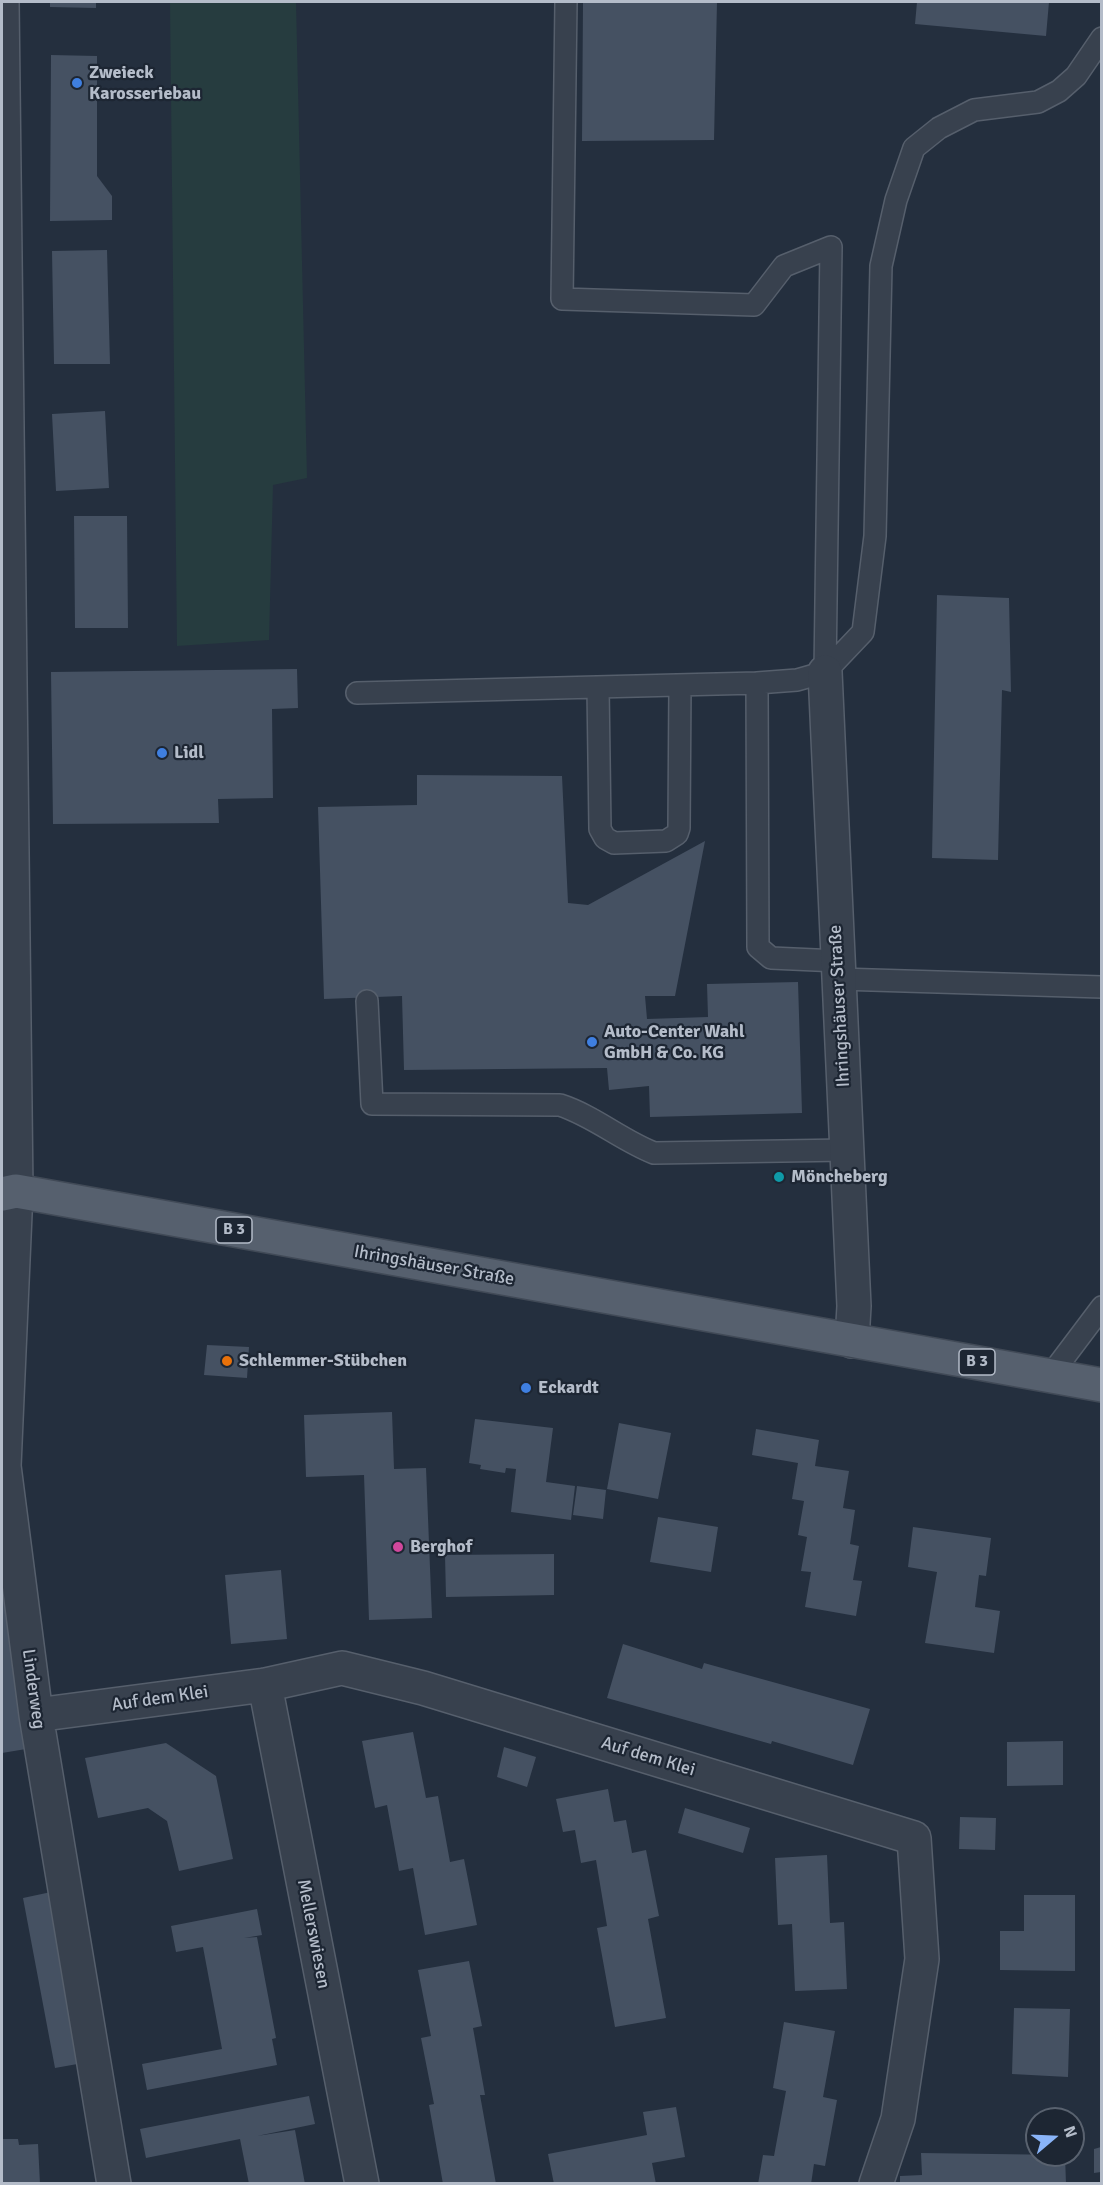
<!DOCTYPE html>
<meta charset="utf-8">
<style>
body{margin:0}
#map{position:relative;width:1103px;height:2185px;overflow:hidden;background:#242f3e;font-family:Signika,sans-serif}
canvas{display:block}
.frame{position:absolute;inset:0;border:3px solid #b4bcc9;pointer-events:none}
.north{position:absolute;left:1025px;top:2107px;width:60px;height:60px;box-sizing:border-box;background:#1d2633;border:2px solid #59626f;border-radius:50%;rotate:71deg;font-size:16px;font-weight:700;line-height:24px;text-align:center;color:#b4bcc9}
.north::after{content:'';display:block;margin:auto;width:21px;height:27px;background:#8ab4f8;clip-path:polygon(50% 0,100% 100%,50% 72%,0 100%)}
</style>
<div id="map">
<canvas width="1103" height="2185"></canvas>
<div class="frame"></div>
<div class="north">N</div>
</div>
<script>
const g = document.querySelector('canvas').getContext('2d');
g.lineJoin = 'round';
function fill(path, color) { g.fillStyle = color; g.fill(path, 'evenodd'); }
function strokePath(path, color, width, dash) { g.strokeStyle = color; g.lineWidth = width; g.lineCap = dash ? 'butt' : 'round'; g.setLineDash(dash || []); g.stroke(path); }
function label(font, color, halo, rows, align = 'center') {
  g.font = font + ' Signika,sans-serif'; g.lineWidth = 4.5; g.setLineDash([]); g.textBaseline = 'middle'; g.strokeStyle = halo; g.fillStyle = color; for (const [text, x, y, turn = 0] of rows) {
    g.save(); g.translate(x, y); g.rotate((+turn || 0) * Math.PI / 180); g.textAlign = isNaN(turn) ? turn : align; if (halo) g.strokeText(text, 0, 0); g.fillText(text, 0, 0); g.restore();
  }
}
fill(new Path2D(`
 M 170,2 L 296,2 L 307,478 L 273,485 L 269,640 L 177,646 Z`), '#263c3f');
fill(new Path2D(`
 M 50,2 L 96,2 L 96,8 L 50,7 Z
 M 583,2 L 717,2 L 714,140 L 582,141 Z
 M 917,2 L 1049,2 L 1046,36 L 915,24 Z
 M 51,55 L 97,56 L 97,176 L 112,196 L 112,220 L 50,221 Z
 M 107,250 L 110,364 L 54,364 L 52,251 Z
 M 105,411 L 109,488 L 56,491 L 52,414 Z
 M 74,516 L 127,516 L 128,628 L 75,628 Z
 M 937,595 L 1009,598 L 1011,692 L 1002,690 L 998,860 L 932,858 Z
 M 297,669 L 298,708 L 272,709 L 273,798 L 218,799 L 219,823 L 53,824 L 51,672 Z
 M 417,775 L 562,776 L 568,903 L 588,905 L 705,841 L 675,996 L 645,996 L 647,1019 L 708,1017 L 707,984 L 798,982 L 802,1113 L 650,1117 L 649,1086 L 609,1090 L 607,1068 L 404,1070 L 402,996 L 324,999 L 318,807 L 417,805 Z
 M 207,1345 L 249,1347 L 247,1378 L 204,1375 Z
 M 392,1412 L 394,1469 L 426,1468 L 432,1618 L 369,1620 L 364,1475 L 306,1477 L 304,1415 Z
 M 475,1419 L 553,1428 L 546,1482 L 575,1486 L 571,1520 L 511,1512 L 516,1469 L 506,1468 L 505,1473 L 480,1469 L 481,1465 L 469,1463 Z
 M 619,1423 L 671,1433 L 658,1499 L 607,1489 Z
 M 756,1429 L 819,1440 L 815,1466 L 849,1471 L 843,1508 L 855,1510 L 850,1544 L 859,1546 L 853,1580 L 862,1581 L 856,1616 L 805,1607 L 811,1572 L 801,1571 L 807,1537 L 798,1535 L 804,1501 L 792,1499 L 798,1463 L 752,1455 Z
 M 577,1486 L 606,1490 L 603,1519 L 573,1515 Z
 M 658,1517 L 718,1527 L 711,1572 L 650,1562 Z
 M 913,1527 L 991,1538 L 986,1576 L 979,1575 L 975,1607 L 1000,1611 L 994,1653 L 925,1643 L 937,1572 L 908,1567 Z
 M 554,1554 L 554,1595 L 446,1597 L 445,1555 Z
 M 281,1570 L 287,1639 L 231,1644 L 225,1575 Z
 M 2,1581 L 32,1748 L 2,1753 Z
 M 623,1644 L 702,1669 L 704,1663 L 870,1709 L 853,1765 L 772,1741 L 771,1744 L 607,1698 Z
 M 413,1732 L 426,1798 L 438,1796 L 450,1862 L 464,1859 L 477,1925 L 425,1935 L 413,1868 L 399,1871 L 387,1805 L 375,1808 L 362,1741 Z
 M 1063,1741 L 1063,1785 L 1007,1786 L 1007,1742 Z
 M 166,1743 L 216,1776 L 233,1859 L 179,1871 L 167,1821 L 148,1808 L 98,1818 L 85,1758 Z
 M 504,1747 L 536,1757 L 527,1787 L 497,1777 Z
 M 608,1789 L 614,1822 L 626,1820 L 632,1853 L 646,1850 L 659,1916 L 648,1919 L 666,2018 L 615,2027 L 597,1928 L 607,1926 L 596,1860 L 581,1863 L 575,1830 L 563,1832 L 556,1799 Z
 M 685,1808 L 750,1828 L 743,1853 L 678,1833 Z
 M 960,1817 L 996,1818 L 995,1850 L 959,1849 Z
 M 827,1855 L 830,1923 L 844,1922 L 847,1989 L 795,1991 L 792,1924 L 778,1925 L 775,1858 Z
 M 51,1892 L 83,2063 L 55,2068 L 23,1898 Z
 M 1024,1895 L 1075,1895 L 1075,1971 L 1000,1970 L 1000,1931 L 1024,1931 Z
 M 257,1909 L 262,1935 L 244,1938 L 257,1937 L 276,2038 L 272,2039 L 277,2065 L 147,2090 L 142,2064 L 222,2049 L 203,1947 L 176,1952 L 171,1926 Z
 M 469,1961 L 482,2026 L 473,2028 L 485,2095 L 480,2095 L 496,2184 L 443,2184 L 429,2105 L 434,2104 L 421,2038 L 431,2036 L 418,1970 Z
 M 1014,2008 L 1070,2009 L 1068,2077 L 1012,2074 Z
 M 784,2022 L 835,2031 L 823,2097 L 837,2100 L 825,2166 L 814,2164 L 811,2184 L 758,2184 L 763,2155 L 774,2156 L 786,2091 L 773,2088 Z
 M 309,2096 L 315,2124 L 257,2136 L 295,2130 L 305,2184 L 249,2184 L 240,2139 L 146,2158 L 140,2129 Z
 M 676,2107 L 685,2157 L 652,2163 L 656,2184 L 554,2184 L 548,2154 L 647,2135 L 643,2112 Z
 M 2,2139 L 18,2139 L 19,2145 L 38,2144 L 40,2184 L 2,2184 Z
 M 1101,2147 L 1101,2172 L 1094,2173 L 1094,2149 Z
 M 921,2153 L 1065,2155 L 1066,2184 L 900,2184 L 900,2176 L 922,2175 Z`), '#455162');
const service = new Path2D(`
 M 566,2 L 562,299 L 754,305 L 784,266 L 831,247 L 825,672
 M 598,687 L 600,829 L 605,838 L 614,843 L 666,841 L 677,834 L 679,828 L 680,685
 M 357,693 L 757,683
 M 838,961 L 771,958 L 758,947 L 757,683 L 797,680 L 825,672 L 863,632 L 875,536 L 881,266 L 896,200 L 914,148 L 939,128 L 974,110 L 1038,102 L 1059,91 L 1076,76 L 1102,38
 M 839,979 L 1102,987
 M 367,1001 L 372,1104 L 560,1105 C 594,1116 621,1140 654,1153 L 847,1150
 M 1050,1376 L 1102,1307`);
const minor = new Path2D(`
 M 2,2 L 16,1191 L 4,1466 L 36,1715 L 114,2184
 M 825,672 L 854,1306 L 852,1341
 M 265,1685 L 362,2184
 M 36,1715 L 265,1685 L 342,1668 L 423,1688 L 914,1838 L 922,1959 L 898,2119 L 876,2184`);
const primary = new Path2D(`
 M 2,1194 L 16,1191 L 1102,1385`);
strokePath(service, '#565f6c', 24);
strokePath(minor, '#565f6c', 36);
strokePath(primary, '#414a57', 36);
strokePath(service, '#38414e', 21);
strokePath(minor, '#38414e', 33);
strokePath(primary, '#56606e', 33);
for (const [x, y, r, color] of [
 [77,83,6,"#3f7fe0"],
 [162,753,6,"#3f7fe0"],
 [592,1042,6,"#3f7fe0"],
 [779,1177,6,"#0f9aa8"],
 [227,1361,6,"#e8710a"],
 [526,1388,6,"#3f7fe0"],
 [398,1547,6,"#d1479c"]
]) { const dot = new Path2D(); dot.arc(x, y, r, 0, 2 * Math.PI); g.fillStyle = color; g.fill(dot); strokePath(dot, '#1d2633', 2); }
for (const [x, y, w] of [
 [234,1230,36],
 [977,1362,36]
]) { const box = new Path2D(); box.roundRect(x - w / 2, y - 13, w, 26, 4.5); g.fillStyle = '#1d2633'; g.fill(box); strokePath(box, '#b4bcc9', 1.5); }
label('bold 16px', '#b4bcc9', null, [
 ["B 3",234,1230],
 ["B 3",977,1362]
]);
label('bold 18px', '#b4bcc9', '#1d2633', [
 ["Zweieck",89,73],
 ["Karosseriebau",89,94],
 ["Lidl",174,753],
 ["Auto-Center Wahl",604,1032],
 ["GmbH & Co. KG",604,1053],
 ["Möncheberg",791,1177],
 ["Schlemmer-Stübchen",239,1361],
 ["Eckardt",538,1388],
 ["Berghof",410,1547]
], 'left');
label('18px', '#b4bcc9', '#1d2633', [
 ["Ihringshäuser Straße",840,1006,-93],
 ["Ihringshäuser Straße",434,1266,10],
 ["Linderweg",33,1689,82],
 ["Auf dem Klei",160,1699,-8],
 ["Auf dem Klei",648,1757,17],
 ["Mellerswiesen",313,1934,79]
]);
</script>
